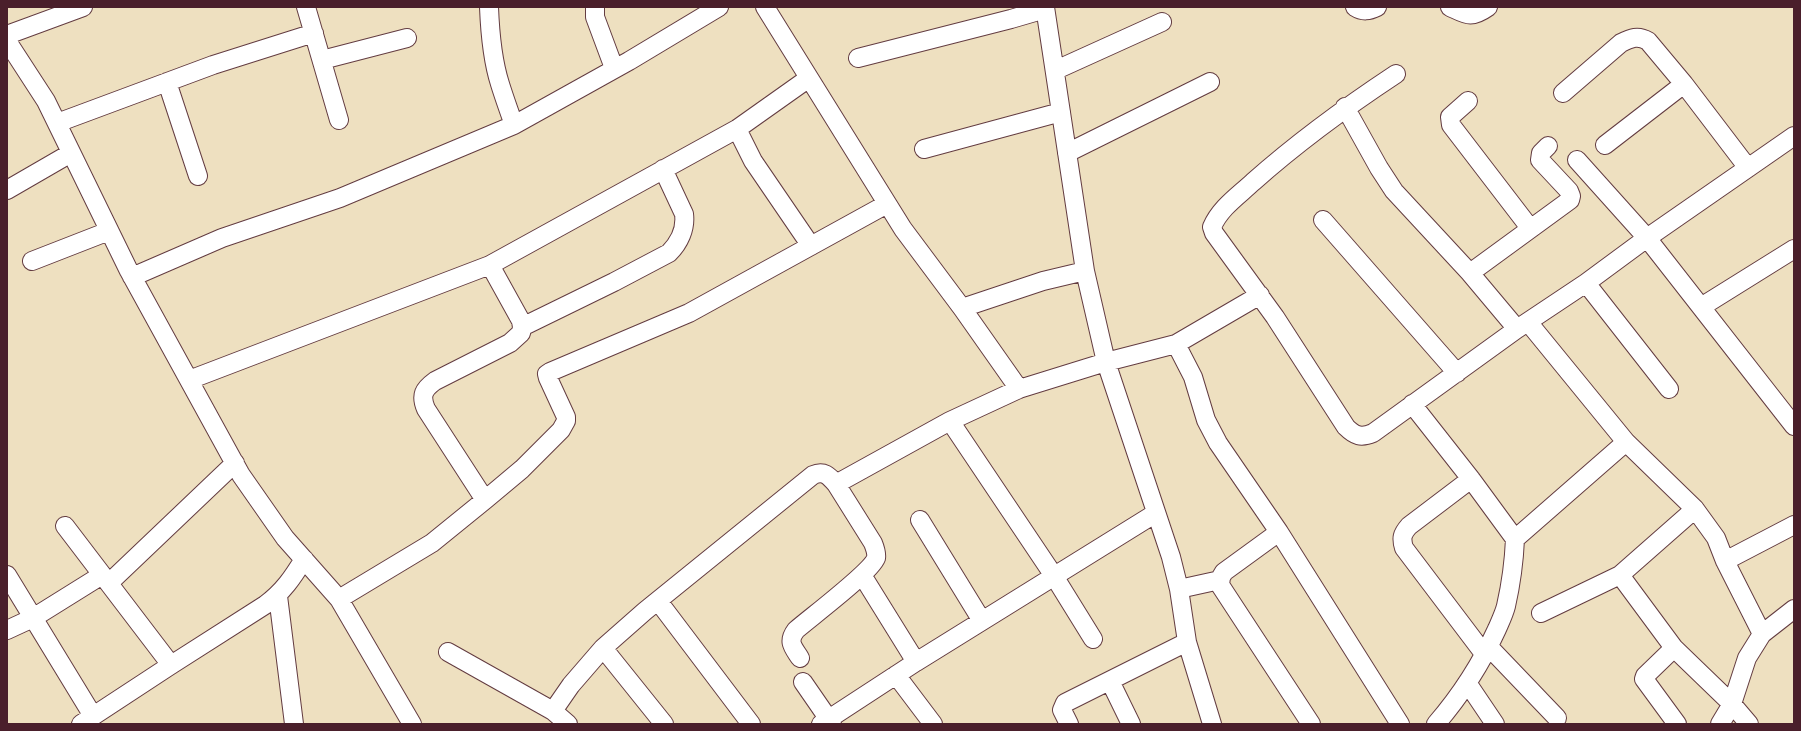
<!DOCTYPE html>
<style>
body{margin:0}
#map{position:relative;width:1801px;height:731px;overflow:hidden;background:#eee0c0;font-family:Sriracha,sans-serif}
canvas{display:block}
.frame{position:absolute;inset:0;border:8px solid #4a1f2b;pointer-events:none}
</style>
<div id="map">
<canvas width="1801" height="731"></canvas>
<div class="frame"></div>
</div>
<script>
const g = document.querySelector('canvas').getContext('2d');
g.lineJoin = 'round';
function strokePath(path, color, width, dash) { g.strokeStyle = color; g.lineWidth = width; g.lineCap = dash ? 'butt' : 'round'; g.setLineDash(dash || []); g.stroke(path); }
const minor = new Path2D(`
 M 306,7 L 339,120
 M 489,7 C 490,33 492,59 500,84 C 504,97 509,111 514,125
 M 595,7 L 595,17 L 614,68
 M 765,7 L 903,229 L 962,308 L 1019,389
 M 1045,7 L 1085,271 L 1106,362 L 1171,557 L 1179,589 L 1187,642 L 1212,724
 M 1355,7 C 1363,12 1369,11 1377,7
 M 1450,7 C 1467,15 1471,19 1488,7
 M 7,35 L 83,7
 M 7,41 L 46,101 L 129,271 L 241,475 L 285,538 L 339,599 L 412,724
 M 858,58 L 1011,19 L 1035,12 L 1043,7
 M 322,60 L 407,38
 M 1056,70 L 1162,22
 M 1396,74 C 1346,107 1298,142 1253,182 C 1238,196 1220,208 1212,227 L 1214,233 L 1275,317 L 1346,427 C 1355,436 1361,438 1373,433 L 1517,329 L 1586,283 L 1647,238 L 1794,136
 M 167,82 L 198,176
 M 1563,93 L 1621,43 C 1631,38 1638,35 1648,41 L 1684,84 L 1748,168
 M 1468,101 L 1450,117 L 1451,125 L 1530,228
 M 1345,107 L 1379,168 L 1394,191 L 1470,273 L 1517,329
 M 57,123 L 213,65 L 314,33
 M 737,129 L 753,161 L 811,246
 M 1605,145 L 1684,84
 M 924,149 L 1061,112
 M 1067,153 L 1210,82
 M 1577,160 L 1647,238 L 1794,426
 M 7,190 L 71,153
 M 1323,220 L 1457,373
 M 32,261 L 109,231
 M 1470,273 L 1570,200 L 1571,196 L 1569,191 L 1540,160 L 1541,153 L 1548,146
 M 132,277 L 222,238 L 340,198 L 514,125 L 629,61 L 719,7
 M 1586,283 L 1669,389
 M 1701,307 L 1794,249
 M 962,308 L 1043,281 L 1085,271
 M 1528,322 L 1626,442 L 1695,509 L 1716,538 L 1725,561 L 1762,634
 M 522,327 L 614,282 L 669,253 C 679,243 686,229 684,214 L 663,169
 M 1176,344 L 1193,377 L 1206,420 L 1218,443 L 1279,532 L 1400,724
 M 189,380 L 490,265 L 737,129 L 809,78
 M 1412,404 L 1471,479 L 1515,539
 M 950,421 L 1054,576 L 1093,639
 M 1471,479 L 1409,526 C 1402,534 1401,538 1404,548 L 1485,655
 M 836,484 L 950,421 L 1019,389 L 1106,362 L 1176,344 L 1260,295
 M 485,500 L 426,409 C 420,395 424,389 435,381 L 510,343 L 521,333 L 522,327 L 521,321 L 490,265
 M 920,520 L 982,621
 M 65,526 L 171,665
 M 1279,532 L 1224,572 L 1221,577 L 1220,585 L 1311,724
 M 1725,561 L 1794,525
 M 7,575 L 93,716
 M 862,575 L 916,662
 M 1620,575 L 1674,648 L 1732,704 L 1749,724
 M 109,583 L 235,463
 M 1179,589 L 1220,580
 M 278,596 L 294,724
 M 339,599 L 432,543 L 485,500 L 522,469 L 561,430 L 566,421 L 566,417 L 548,378 L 547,374 L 550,372 L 689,313 L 887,204
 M 658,601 L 751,724
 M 1541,613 L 1620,575 L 1695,509
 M 7,630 L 33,618 L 102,575
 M 1489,647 L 1557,718
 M 603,648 L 664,724
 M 1674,648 L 1645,676 L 1644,679 L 1677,724
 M 448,652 L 553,711 L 568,724
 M 896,675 L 933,724
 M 1110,681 L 1131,724
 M 803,682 L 832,724
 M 1468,684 L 1495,724
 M 553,711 L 571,685 L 603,648 L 645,611 L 813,475 C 824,470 829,476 836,484 L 873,543 C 875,548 877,553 876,558 C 871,572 811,617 796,630 C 787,642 793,647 800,658
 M 81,724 L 171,665 L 265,605 C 283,592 293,577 304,559
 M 821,724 L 916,662 L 1156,513
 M 1069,724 L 1062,710 L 1065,703 L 1187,642
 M 1436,724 C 1461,695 1481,664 1497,629 C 1500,622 1504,614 1506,606 C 1511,584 1514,562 1515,539 L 1626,442
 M 1720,724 L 1732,704 L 1747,658 L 1762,634 L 1794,609`);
strokePath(minor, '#633c41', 20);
strokePath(minor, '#fff', 18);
</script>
